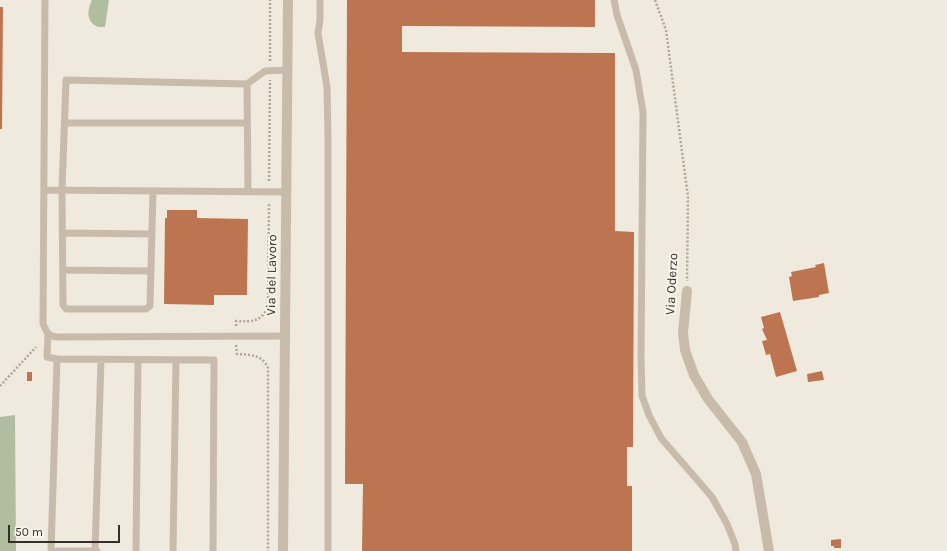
<!DOCTYPE html>
<style>
body{margin:0}
#map{position:relative;width:947px;height:551px;overflow:hidden;background:#f0eade;font-family:Karla,sans-serif}
canvas{display:block}
.scale{position:absolute;left:8px;top:525px;width:112px;height:18px;box-sizing:border-box;border:2px solid #362f29;border-top:0;padding-left:5px;font-size:12px;line-height:14px;white-space:nowrap;color:#362f29;-webkit-text-stroke:3px #f8f3ea;paint-order:stroke}
</style>
<div id="map">
<canvas width="947" height="551"></canvas>
<div class="scale">50 m</div>
</div>
<script>
const g = document.querySelector('canvas').getContext('2d');
g.lineJoin = 'round';
function fill(path, color) { g.fillStyle = color; g.fill(path, 'evenodd'); }
function strokePath(path, color, width, dash) { g.strokeStyle = color; g.lineWidth = width; g.lineCap = dash ? 'butt' : 'round'; g.setLineDash(dash || []); g.stroke(path); }
function label(font, color, halo, rows, align = 'center') {
  g.font = font + ' Karla,sans-serif'; g.lineWidth = 4; g.setLineDash([]); g.textBaseline = 'middle'; g.strokeStyle = halo; g.fillStyle = color; for (const [text, x, y, turn = 0] of rows) {
    g.save(); g.translate(x, y); g.rotate((+turn || 0) * Math.PI / 180); g.textAlign = isNaN(turn) ? turn : align; if (halo) g.strokeText(text, 0, 0); g.fillText(text, 0, 0); g.restore();
  }
}
fill(new Path2D(`
 M 92,0 L 109,0 L 105,27 L 98,27 C 86,22 87,10 92,0 Z
 M 15,415 L 16,551 L 0,551 L 0,417 Z`), '#b0be9f');
fill(new Path2D(`
 M 347,0 L 595,0 L 595,27 L 402,26 L 402,52 L 615,53 L 615,231 L 634,232 L 633,447 L 627,447 L 627,486 L 632,486 L 632,551 L 362,551 L 363,484 L 345,484 Z
 M 0,7 L 3,7 L 2,129 L 0,129 Z
 M 167,210 L 197,210 L 197,218 L 248,219 L 247,295 L 214,295 L 214,305 L 164,304 L 165,218 L 167,218 Z
 M 824,263 L 829,293 L 819,295 L 819,297 L 793,301 L 789,277 L 792,276 L 791,272 L 816,267 L 815,265 Z
 M 780,312 L 797,371 L 776,377 L 770,354 L 766,355 L 762,341 L 767,340 L 762,329 L 764,328 L 761,317 Z
 M 822,371 L 824,380 L 808,382 L 807,374 Z
 M 27,372 L 32,372 L 32,381 L 27,381 Z
 M 841,539 L 841,548 L 834,548 L 834,546 L 831,546 L 831,540 Z`), '#bc7550');
strokePath(new Path2D(`
 M 655,0 L 666,30 L 688,197 L 687,281
 M 270,61 L 270,0
 M 269,181 L 270,80
 M 236,326 L 236,321 C 252,322 261,322 268,307 L 269,202
 M 236,345 L 237,354 C 250,355 262,354 268,368 L 268,551
 M 0,386 L 36,347`), '#b3a595', 2.5, [2, 2]);
strokePath(new Path2D(`
 M 45,0 L 43,324 L 48,334 L 55,337 L 284,336
 M 320,0 L 320,20 L 318,33 L 327,87 L 328,137 L 328,551
 M 614,0 L 617,15 L 636,70 L 643,112 L 641,358 L 642,396 L 649,415 L 661,438 L 712,497 L 727,524 L 735,544 L 736,551
 M 65,123 L 247,123
 M 44,190 L 286,192
 M 153,191 L 150,306 L 146,309 L 66,309 L 63,305 L 62,190 L 66,80 L 247,84
 M 248,192 L 247,84 L 265,71 L 287,70
 M 63,233 L 152,234
 M 63,270 L 151,271
 M 48,334 L 47,357 L 57,359 L 51,551 L 97,551
 M 57,359 L 214,360 L 213,551
 M 95,551 L 101,360
 M 136,551 L 138,360
 M 173,551 L 176,360`), '#c8bbab', 7);
strokePath(new Path2D(`
 M 687,291 L 683,333 L 685,350 L 694,375 L 708,399 L 742,442 L 756,474 L 769,551
 M 283,551 L 288,0`), '#c8bbab', 10);
label('13px', '#362f29', '#f8f3ea', [
 ["Via del Lavoro",272,275,-89],
 ["Via Oderzo",672,284,-87]
]);
</script>
